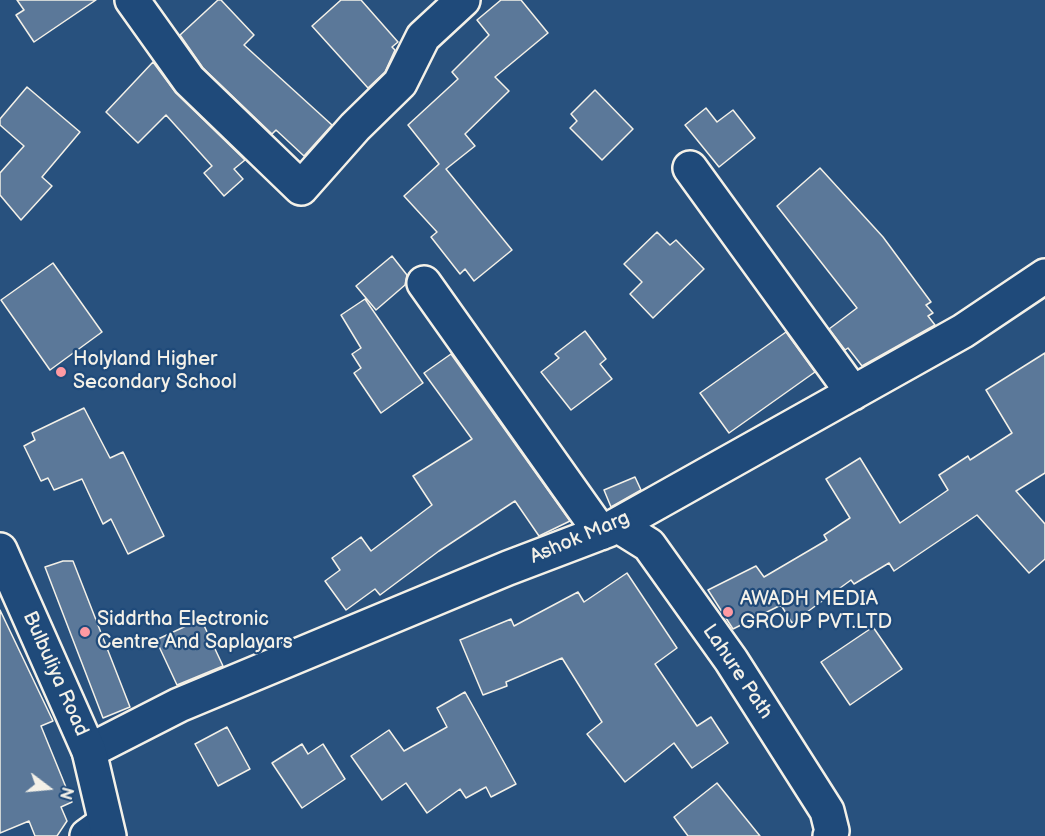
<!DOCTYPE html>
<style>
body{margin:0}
#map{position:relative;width:1045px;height:836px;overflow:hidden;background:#28517e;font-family:"Balsamiq Sans",sans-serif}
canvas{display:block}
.north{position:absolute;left:18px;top:758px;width:60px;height:60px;-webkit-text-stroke:4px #1f4a7a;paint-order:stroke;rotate:106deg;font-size:16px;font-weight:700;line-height:24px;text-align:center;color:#f4f1e8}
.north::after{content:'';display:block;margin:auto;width:21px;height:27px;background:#f4f1e8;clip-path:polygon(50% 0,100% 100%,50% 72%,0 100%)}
</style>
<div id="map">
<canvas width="1045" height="836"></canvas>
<div class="north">N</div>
</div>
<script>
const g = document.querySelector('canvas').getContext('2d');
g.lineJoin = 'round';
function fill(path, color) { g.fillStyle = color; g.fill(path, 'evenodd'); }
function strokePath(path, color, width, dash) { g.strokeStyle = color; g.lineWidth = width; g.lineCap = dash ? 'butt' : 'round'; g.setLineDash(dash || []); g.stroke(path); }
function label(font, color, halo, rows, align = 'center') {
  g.font = font + ' "Balsamiq Sans",sans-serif'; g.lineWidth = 4.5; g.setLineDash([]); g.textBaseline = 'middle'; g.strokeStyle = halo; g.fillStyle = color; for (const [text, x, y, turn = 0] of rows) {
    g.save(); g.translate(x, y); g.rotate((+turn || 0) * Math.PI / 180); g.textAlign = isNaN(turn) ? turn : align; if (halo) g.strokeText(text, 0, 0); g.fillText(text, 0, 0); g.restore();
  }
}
const building = new Path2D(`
 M 17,0 L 96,0 L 34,42 L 16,15 L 24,10 Z
 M 218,0 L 221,0 L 254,35 L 244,45 L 332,125 L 304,156 L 276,130 L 272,134 L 203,68 L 180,35 Z
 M 341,0 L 361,0 L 398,42 L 392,47 L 395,50 L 385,72 L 368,88 L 312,26 Z
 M 501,0 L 521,0 L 548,33 L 495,77 L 509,91 L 465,134 L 475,146 L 446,169 L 512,250 L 474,281 L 465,269 L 460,274 L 431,237 L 437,232 L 404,196 L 439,164 L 408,125 L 458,79 L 452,72 L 489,35 L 477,20 Z
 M 153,62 L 176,93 L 245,160 L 234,169 L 243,179 L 224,196 L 204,173 L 212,166 L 166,115 L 138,143 L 106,112 Z
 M 27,87 L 80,132 L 42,177 L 52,186 L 21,220 L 0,195 L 0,173 L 24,146 L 0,125 L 0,119 Z
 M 595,90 L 633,129 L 602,160 L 570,128 L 577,121 L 571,114 Z
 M 706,108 L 717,122 L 733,110 L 755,138 L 719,167 L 685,125 Z
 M 820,168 L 883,237 L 931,302 L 926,305 L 933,313 L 928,316 L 935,325 L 862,366 L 848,348 L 845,350 L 829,329 L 857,308 L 777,206 Z
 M 657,232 L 670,245 L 676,240 L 704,269 L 653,318 L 630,294 L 642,282 L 624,264 Z
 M 392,256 L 407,275 L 405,285 L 376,310 L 356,286 Z
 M 53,263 L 102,332 L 50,370 L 1,300 Z
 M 365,299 L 423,383 L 381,413 L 354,373 L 361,368 L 352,354 L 361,348 L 341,315 Z
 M 585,331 L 606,359 L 600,364 L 612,379 L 571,410 L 541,372 L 559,358 L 555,354 Z
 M 786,332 L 815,372 L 729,433 L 700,393 Z
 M 1045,353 L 1045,473 L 1016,491 L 1045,524 L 1045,559 L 1029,573 L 977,515 L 894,571 L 889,563 L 854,584 L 851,580 L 792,623 L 781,605 L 733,629 L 708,590 L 756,566 L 764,577 L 827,540 L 824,535 L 850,518 L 826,479 L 860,458 L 900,523 L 948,490 L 939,475 L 968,456 L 970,460 L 1012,433 L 986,390 Z
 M 451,354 L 570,521 L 539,536 L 515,501 L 439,551 L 380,595 L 375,589 L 346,610 L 325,581 L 340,570 L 332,558 L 361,537 L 371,551 L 432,505 L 413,476 L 472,439 L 424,373 Z
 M 84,408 L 110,458 L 123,452 L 164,536 L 128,554 L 111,519 L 103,524 L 82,479 L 54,490 L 48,478 L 41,481 L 24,446 L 35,440 L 32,433 Z
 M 635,477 L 641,490 L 611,507 L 604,490 Z
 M 63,561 L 73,561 L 130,707 L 103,718 L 45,567 Z
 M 627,573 L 677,648 L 655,664 L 697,726 L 711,717 L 728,743 L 692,768 L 674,743 L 625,782 L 587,734 L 602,722 L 562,658 L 506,682 L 507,686 L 483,695 L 460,640 L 511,619 L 514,626 L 578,592 L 584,602 Z
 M 0,610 L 53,721 L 41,726 L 72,802 L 61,807 L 67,821 L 57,836 L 35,836 L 29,821 L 0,833 Z
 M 201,619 L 223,666 L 177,685 L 156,640 Z
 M 873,627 L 902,669 L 850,705 L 821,662 Z
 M 465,692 L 516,784 L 491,797 L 486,787 L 466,798 L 460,789 L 427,813 L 406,783 L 382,800 L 351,756 L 389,730 L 404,751 L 447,727 L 437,708 Z
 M 227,727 L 250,769 L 218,786 L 195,744 Z
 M 302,744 L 308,754 L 323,744 L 345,779 L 302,808 L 272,763 Z
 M 717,783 L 760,836 L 688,836 L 674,817 Z`);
fill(building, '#5b7899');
strokePath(building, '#f4f1e8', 1.5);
const minor = new Path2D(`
 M 132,0 L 189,80 L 301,188 L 355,127 L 400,83 L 423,37 L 463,0
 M 690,168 L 853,393
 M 424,283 L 601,533
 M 617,525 L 649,545 L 731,660 L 827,811 L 832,831 L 830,836
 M 89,751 L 179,705 L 508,568 L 608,530 L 963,331 L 1045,276
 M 87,836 L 105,823`);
const major = new Path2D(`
 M 0,550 L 89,751 L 109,836`);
strokePath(minor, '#f4f1e8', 38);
strokePath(major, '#f4f1e8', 38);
strokePath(minor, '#1f4a7a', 33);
strokePath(major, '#1f4a7a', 33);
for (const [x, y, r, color] of [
 [61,372,6,"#ff9aa2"],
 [728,612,6,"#ff9aa2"],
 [85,632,6,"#ff9aa2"]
]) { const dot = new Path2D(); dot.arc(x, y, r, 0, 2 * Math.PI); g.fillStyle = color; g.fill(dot); strokePath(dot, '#1f4a7a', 2); }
label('20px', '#f4f1e8', '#1f4a7a', [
 ["Holyland Higher",73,360],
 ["Secondary School",73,383],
 ["AWADH MEDIA",740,600],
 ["GROUP PVT.LTD",740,623],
 ["Siddrtha Electronic",97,620],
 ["Centre And Saplayars",97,643]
], 'left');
label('20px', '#f4f1e8', '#1f4a7a', [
 ["Ashok Marg",580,538,-23],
 ["Lahure Path",737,672,56],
 ["Bulbuliya Road",55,674,66]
]);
</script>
